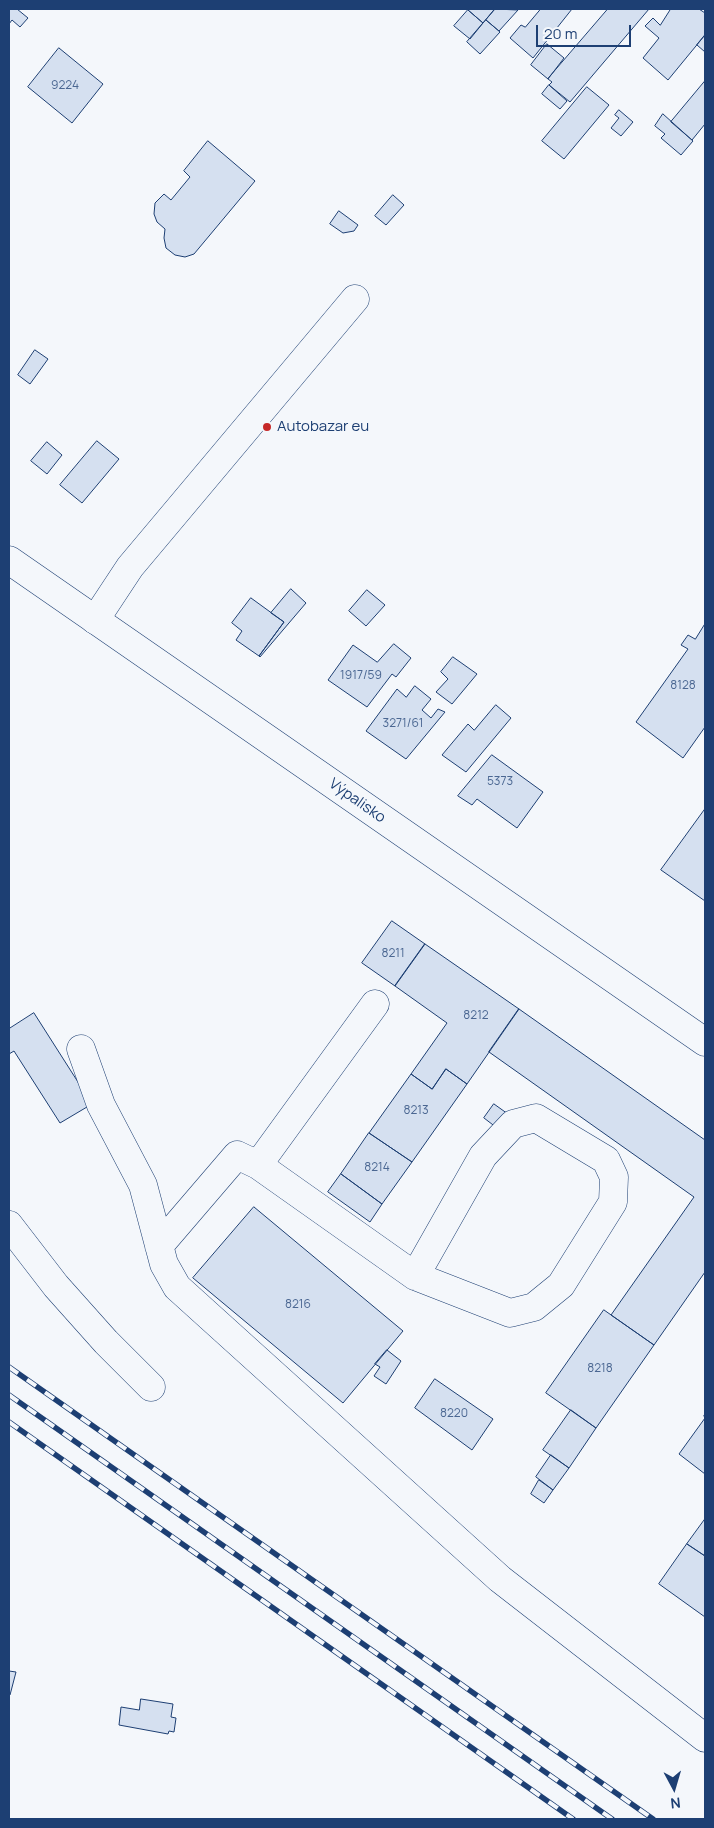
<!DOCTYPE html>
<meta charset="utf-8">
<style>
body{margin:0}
#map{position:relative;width:714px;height:1828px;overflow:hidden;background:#f4f7fb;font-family:Manrope,sans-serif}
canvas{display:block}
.frame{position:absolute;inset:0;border:10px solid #1d3f73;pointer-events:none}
.north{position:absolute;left:649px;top:1763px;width:50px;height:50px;-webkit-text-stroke:4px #f4f7fb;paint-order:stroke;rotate:174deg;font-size:14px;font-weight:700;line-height:20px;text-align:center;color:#1d3f73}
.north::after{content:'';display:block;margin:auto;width:18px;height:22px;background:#1d3f73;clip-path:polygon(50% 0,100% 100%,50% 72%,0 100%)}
.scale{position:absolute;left:536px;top:25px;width:95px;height:22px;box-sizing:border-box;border:2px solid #1d3f73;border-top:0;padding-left:6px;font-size:15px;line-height:18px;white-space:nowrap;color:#1d3f73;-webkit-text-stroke:4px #f4f7fb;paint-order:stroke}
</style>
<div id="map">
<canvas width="714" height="1828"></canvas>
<div class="frame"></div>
<div class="north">N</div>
<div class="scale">20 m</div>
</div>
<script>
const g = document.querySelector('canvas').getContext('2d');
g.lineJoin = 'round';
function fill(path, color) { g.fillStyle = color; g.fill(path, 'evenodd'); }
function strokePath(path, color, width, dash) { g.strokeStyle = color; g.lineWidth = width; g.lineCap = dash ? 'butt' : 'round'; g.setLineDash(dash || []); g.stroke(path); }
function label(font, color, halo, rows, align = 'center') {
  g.font = font + ' Manrope,sans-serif'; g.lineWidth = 4; g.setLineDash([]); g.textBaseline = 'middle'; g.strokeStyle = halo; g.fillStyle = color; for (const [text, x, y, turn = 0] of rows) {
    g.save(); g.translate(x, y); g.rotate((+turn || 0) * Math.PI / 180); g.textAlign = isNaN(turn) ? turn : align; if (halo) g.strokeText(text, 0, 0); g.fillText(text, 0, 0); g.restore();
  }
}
const building = new Path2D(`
 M 9,9 L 17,9 L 28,18 L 20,27 L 12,20 L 9,24 Z
 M 469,9 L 495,9 L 483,23 L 468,10 Z
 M 495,9 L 518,10 L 499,31 L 486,20 Z
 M 541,9 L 572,9 L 533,58 L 510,38 L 521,25 L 525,27 Z
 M 608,9 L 649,9 L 570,102 L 549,85 L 552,82 L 548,79 Z
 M 671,9 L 699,9 L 705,13 L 705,35 L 668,80 L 643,58 L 659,38 L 645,26 L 653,18 L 660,25 Z
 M 468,10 L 483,23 L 470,39 L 454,26 Z
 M 486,20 L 500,32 L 480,54 L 467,42 Z
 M 705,35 L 705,52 L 697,45 Z
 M 547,44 L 564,58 L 548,79 L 531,65 Z
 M 59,48 L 103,84 L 72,123 L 28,87 Z
 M 705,81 L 705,124 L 692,140 L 671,122 Z
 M 549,85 L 567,101 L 560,109 L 542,94 Z
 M 587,87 L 609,105 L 564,159 L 542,141 Z
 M 619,110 L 633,122 L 621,136 L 611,128 L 619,118 L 615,115 Z
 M 663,114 L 693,141 L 681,155 L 661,138 L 665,134 L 655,126 Z
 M 208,141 L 255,181 L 194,254 L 185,257 L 175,255 L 166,248 L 164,238 L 165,229 L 157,222 L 154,214 L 155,203 L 164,194 L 171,200 L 190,177 L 184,171 Z
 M 393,195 L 404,205 L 386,225 L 375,216 Z
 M 339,211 L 358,225 L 354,231 L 343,233 L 330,224 Z
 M 35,350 L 48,359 L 30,384 L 18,375 Z
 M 97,441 L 119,459 L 82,503 L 60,485 Z
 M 47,442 L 62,455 L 47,474 L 31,461 Z
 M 291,589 L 306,603 L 260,657 L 259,656 L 284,622 L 271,613 Z
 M 367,590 L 385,605 L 366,626 L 349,611 Z
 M 251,598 L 284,622 L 259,656 L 236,640 L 242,631 L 232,623 Z
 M 705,624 L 705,727 L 683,758 L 636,722 L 688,649 L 681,645 L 688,635 L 695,639 Z
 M 394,644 L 411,658 L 396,677 L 392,674 L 367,707 L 328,680 L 353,645 L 377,662 Z
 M 453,657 L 477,674 L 452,704 L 436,692 L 448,679 L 441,672 Z
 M 415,686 L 431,699 L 422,710 L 431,718 L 438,709 L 445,712 L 406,759 L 366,731 L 397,689 L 406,697 Z
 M 496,705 L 511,718 L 466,772 L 442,755 L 468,724 L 474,730 Z
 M 492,755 L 543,792 L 517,828 L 477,799 L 472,805 L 458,796 Z
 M 705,809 L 705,901 L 661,870 Z
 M 392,921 L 425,944 L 395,986 L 362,963 Z
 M 425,944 L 519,1009 L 467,1084 L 446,1069 L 432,1089 L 411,1074 L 447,1023 L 395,986 Z
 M 519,1009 L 705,1140 L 705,1272 L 654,1345 L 611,1315 L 694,1197 L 489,1052 Z
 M 34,1013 L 92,1104 L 60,1123 L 14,1051 L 9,1054 L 9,1029 Z
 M 446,1069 L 467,1084 L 412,1162 L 369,1133 L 411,1074 L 432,1089 Z
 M 494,1104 L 508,1114 L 497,1128 L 484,1118 Z
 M 369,1133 L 412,1162 L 382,1204 L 341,1174 Z
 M 341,1174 L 382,1204 L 370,1222 L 328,1192 Z
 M 254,1207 L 403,1331 L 343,1403 L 193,1278 Z
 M 604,1310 L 654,1345 L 596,1428 L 546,1393 Z
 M 387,1350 L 401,1361 L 386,1384 L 374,1376 L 380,1367 L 375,1364 Z
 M 435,1379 L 493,1419 L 472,1450 L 415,1408 Z
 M 571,1410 L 596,1428 L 569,1468 L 543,1450 Z
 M 705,1414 L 705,1474 L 679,1454 L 705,1418 L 704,1416 Z
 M 551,1455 L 569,1468 L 553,1490 L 536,1477 Z
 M 539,1480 L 553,1490 L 544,1503 L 531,1494 Z
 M 705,1519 L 705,1556 L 687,1544 Z
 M 687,1544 L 705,1556 L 705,1617 L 659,1584 Z
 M 9,1671 L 16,1672 L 10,1695 L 9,1695 Z
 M 141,1699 L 173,1704 L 171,1717 L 176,1718 L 174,1732 L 169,1731 L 168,1734 L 119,1725 L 121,1707 L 139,1710 Z`);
fill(building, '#d5e0f0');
strokePath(building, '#1d3f73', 1);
const minor = new Path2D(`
 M 95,620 L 130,567 L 355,299
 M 81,1049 L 101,1105 L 143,1185 L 164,1264 L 177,1287 L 500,1579 L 705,1738
 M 258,1165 L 375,1004
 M 9,1225 L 56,1286 L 106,1342 L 151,1387
 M 159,1246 L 237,1155 L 258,1165 L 415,1276 L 510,1313 L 534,1307 L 561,1285 L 613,1202 L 614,1177 L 606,1160 L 536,1118 L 513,1124 L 483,1156 L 415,1276`);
const major = new Path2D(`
 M 9,560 L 705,1042`);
strokePath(minor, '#1d3f73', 29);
strokePath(major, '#1d3f73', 29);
strokePath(minor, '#f4f7fb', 28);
strokePath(major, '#f4f7fb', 28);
const rail = new Path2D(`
 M 9,1367 L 653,1819
 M 9,1395 L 612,1819
 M 9,1422 L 573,1819`);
strokePath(rail, '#1d3f73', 5.5);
strokePath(rail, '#f4f7fb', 4, [11]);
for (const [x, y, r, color] of [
 [267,427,5,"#c62828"]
]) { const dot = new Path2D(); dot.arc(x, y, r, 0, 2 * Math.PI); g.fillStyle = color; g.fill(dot); strokePath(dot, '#f4f7fb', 2); }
label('12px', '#4b6792', null, [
 ["9224",65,86],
 ["1917/59",361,676],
 ["8128",683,686],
 ["3271/61",403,724],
 ["5373",500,782],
 ["8211",393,954],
 ["8212",476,1016],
 ["8213",416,1111],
 ["8214",377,1168],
 ["8216",298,1305],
 ["8218",600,1369],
 ["8220",454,1414]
]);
label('15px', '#1d3f73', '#f4f7fb', [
 ["Autobazar eu",277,427]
], 'left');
label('15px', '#1d3f73', '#f4f7fb', [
 ["Výpalisko",357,801,35]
]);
</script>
